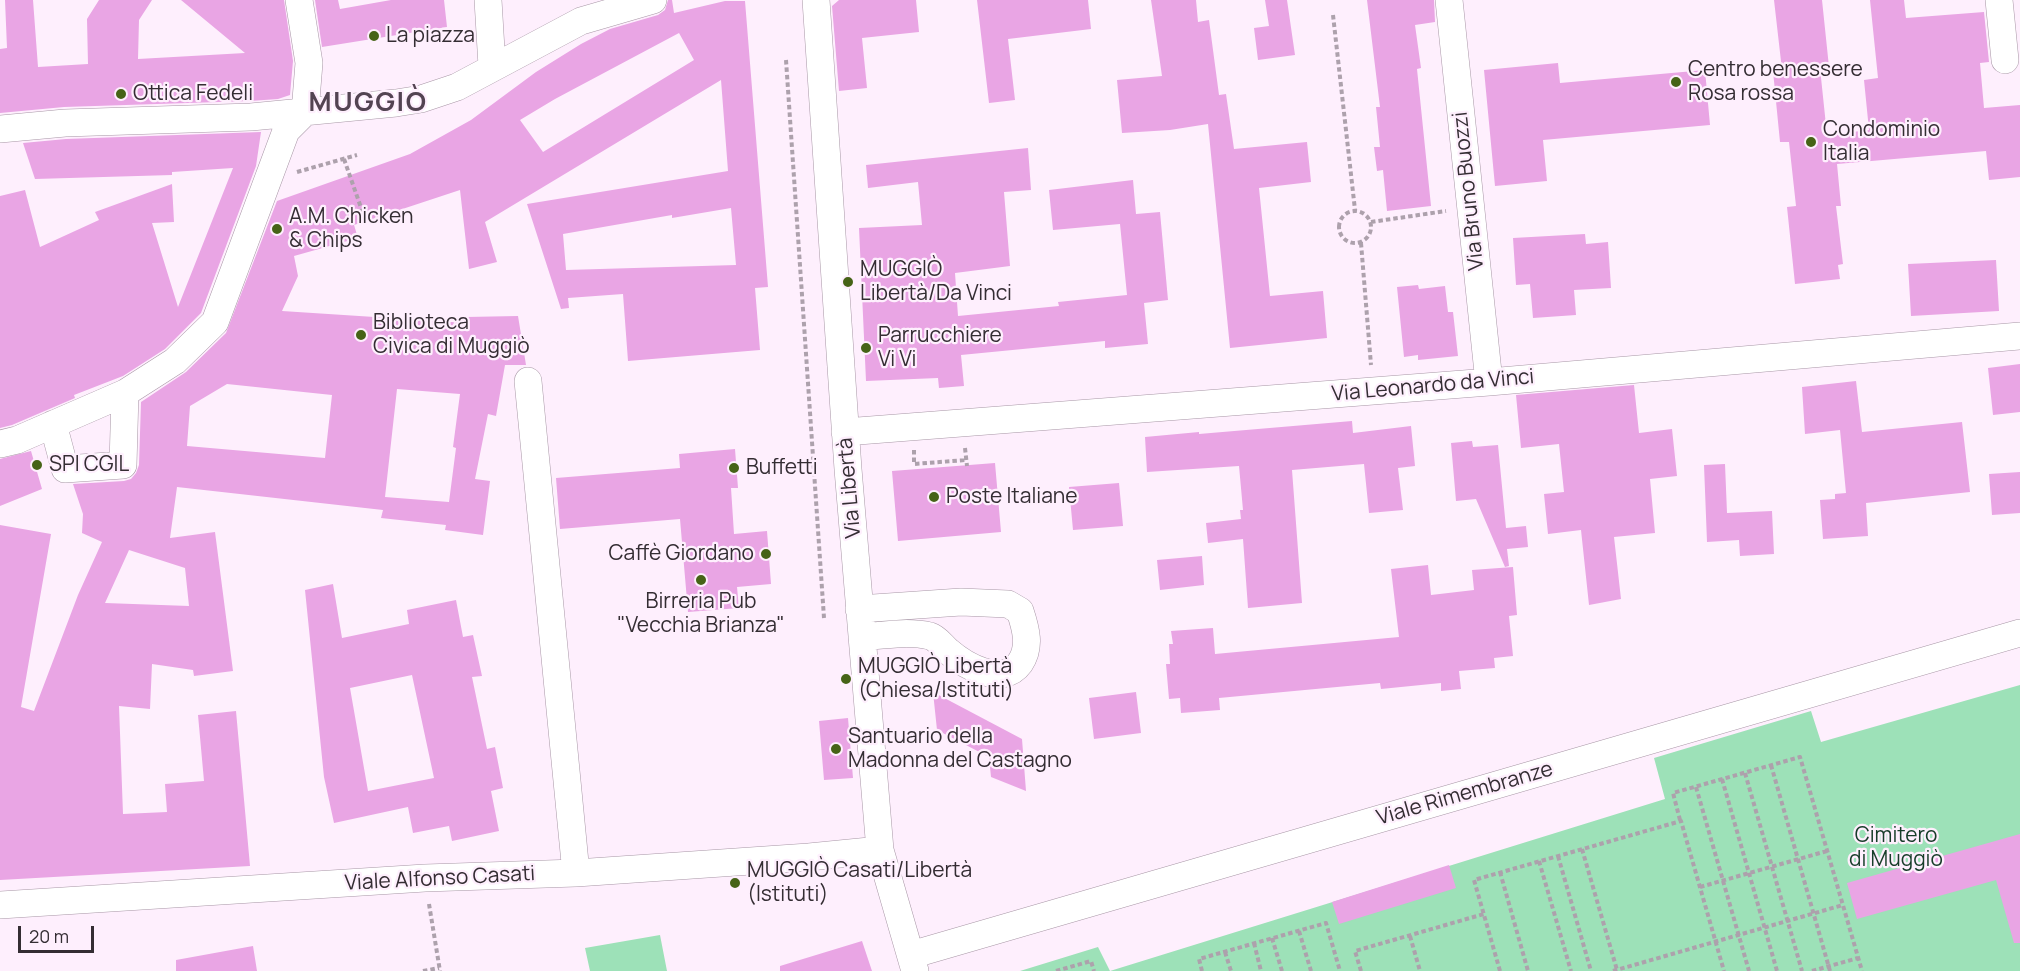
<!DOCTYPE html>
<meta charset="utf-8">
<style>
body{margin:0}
#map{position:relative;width:2020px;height:971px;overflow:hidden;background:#feeffd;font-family:Manrope,sans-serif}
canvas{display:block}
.scale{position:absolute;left:18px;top:926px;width:76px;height:27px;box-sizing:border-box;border:3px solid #342d33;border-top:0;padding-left:8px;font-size:18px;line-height:21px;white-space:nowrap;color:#342d33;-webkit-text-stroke:4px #feeffd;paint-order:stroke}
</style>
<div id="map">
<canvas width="2020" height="971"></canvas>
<div class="scale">20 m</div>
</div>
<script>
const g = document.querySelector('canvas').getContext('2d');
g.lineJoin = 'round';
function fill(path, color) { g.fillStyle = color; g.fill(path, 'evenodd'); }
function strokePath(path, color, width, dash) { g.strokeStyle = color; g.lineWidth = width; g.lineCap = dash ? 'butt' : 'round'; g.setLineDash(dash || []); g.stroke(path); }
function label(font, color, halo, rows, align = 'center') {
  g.font = font + ' Manrope,sans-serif'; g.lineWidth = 4.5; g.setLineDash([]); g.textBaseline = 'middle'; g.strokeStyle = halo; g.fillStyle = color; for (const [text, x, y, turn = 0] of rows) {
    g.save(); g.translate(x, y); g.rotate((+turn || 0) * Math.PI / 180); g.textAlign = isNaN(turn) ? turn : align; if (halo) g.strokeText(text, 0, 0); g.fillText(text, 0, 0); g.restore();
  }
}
fill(new Path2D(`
 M 2020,685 L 2020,971 L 1020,971 L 1098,947 L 1110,971 L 1665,799 L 1654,758 L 1811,711 L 1821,742 Z
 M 660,935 L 667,971 L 590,971 L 585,948 Z`), '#9de1b8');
fill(new Path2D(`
 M 5,0 L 33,0 L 38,67 L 88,64 L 87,19 L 99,0 L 152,0 L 139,20 L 138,59 L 245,53 L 181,0 L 284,0 L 293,61 L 290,95 L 278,99 L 250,101 L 64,107 L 0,113 L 0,49 L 7,48 Z
 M 315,0 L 338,0 L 340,9 L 391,0 L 444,0 L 447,27 L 322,47 Z
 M 668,0 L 672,0 L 674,13 L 725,1 L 745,1 L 768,287 L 755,288 L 760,350 L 628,361 L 623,294 L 568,298 L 569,308 L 561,309 L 527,204 L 728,171 L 721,80 L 485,222 L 497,262 L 469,269 L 460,190 L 354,225 L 358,238 L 294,256 L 298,276 L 282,311 L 467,323 L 466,317 L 518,316 L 526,365 L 505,365 L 496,416 L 488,414 L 475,479 L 490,481 L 483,535 L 445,530 L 446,525 L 381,518 L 383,510 L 177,487 L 170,538 L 215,532 L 233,671 L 194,676 L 193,670 L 152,664 L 150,709 L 119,706 L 123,814 L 167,812 L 165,784 L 204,781 L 198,715 L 236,711 L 250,866 L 0,880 L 0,525 L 51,534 L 21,707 L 34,711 L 78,595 L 102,542 L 82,533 L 83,514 L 73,484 L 124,481 L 131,479 L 136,473 L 139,465 L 141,402 L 186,372 L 226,333 L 277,201 L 410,154 L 471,120 L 536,72 L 581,44 L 610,29 L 658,15 L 665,10 ZM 679,33 L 694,60 L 543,152 L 520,120 L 555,99 ZM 731,208 L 736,265 L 566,270 L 563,234 L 672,215 L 672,218 ZM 227,384 L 332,395 L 325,458 L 187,446 L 190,406 ZM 397,389 L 460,394 L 453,447 L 456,448 L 449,502 L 385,497 ZM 129,550 L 185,568 L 189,606 L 105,603 Z
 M 839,0 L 916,0 L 919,32 L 862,38 L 867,88 L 839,91 L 832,6 Z
 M 977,0 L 1088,0 L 1091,29 L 1008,39 L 1015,100 L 989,103 Z
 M 1151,0 L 1196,0 L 1198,22 L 1209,20 L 1219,95 L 1226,94 L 1234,149 L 1307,142 L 1311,182 L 1259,188 L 1270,296 L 1323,291 L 1327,338 L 1230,348 L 1208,124 L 1170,130 L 1122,133 L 1117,80 L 1162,76 Z
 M 1265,0 L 1287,0 L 1295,55 L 1258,60 L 1254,28 L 1269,26 Z
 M 1367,0 L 1434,0 L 1435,22 L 1415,25 L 1421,68 L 1417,69 L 1431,206 L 1387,211 L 1383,170 L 1377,171 L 1374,147 L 1380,147 L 1376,107 L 1380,107 Z
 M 1774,0 L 1822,0 L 1829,67 L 1820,68 L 1827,135 L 1869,130 L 1864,80 L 1878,78 L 1870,0 L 1904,0 L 1906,18 L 1984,12 L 1989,62 L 1980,63 L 1984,108 L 2020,105 L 2020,177 L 1989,180 L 1986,151 L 1837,164 L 1841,206 L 1836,206 L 1843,264 L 1838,265 L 1840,279 L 1795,284 L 1787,207 L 1796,206 L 1789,142 L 1780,142 L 1773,71 L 1782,70 Z
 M 1558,63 L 1560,83 L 1705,70 L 1710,125 L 1543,140 L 1547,181 L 1495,186 L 1484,70 Z
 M 261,132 L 256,166 L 201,313 L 165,349 L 123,376 L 74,395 L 75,398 L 12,425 L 0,428 L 0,196 L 25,190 L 40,247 L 99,220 L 95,212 L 172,184 L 174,222 L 152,223 L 178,307 L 233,168 L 172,172 L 172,175 L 35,179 L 23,143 L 66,139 Z
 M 1028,148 L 1031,190 L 1004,192 L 1010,266 L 955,273 L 958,316 L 1059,306 L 1058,302 L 1127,295 L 1120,224 L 1053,230 L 1049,190 L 1133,180 L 1136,214 L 1160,212 L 1168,300 L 1144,303 L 1148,344 L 1105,348 L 1105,341 L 961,355 L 964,386 L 939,388 L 938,378 L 866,381 L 859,228 L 922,225 L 918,182 L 868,188 L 866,165 Z
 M 1585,234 L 1586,244 L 1608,242 L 1611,288 L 1574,290 L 1576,315 L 1533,318 L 1530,284 L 1516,285 L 1513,238 Z
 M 1996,260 L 1999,311 L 1911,316 L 1908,264 Z
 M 1418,285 L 1419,289 L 1445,286 L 1448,312 L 1453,312 L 1458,356 L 1418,360 L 1418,355 L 1404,357 L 1397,287 Z
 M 2020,364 L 2020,412 L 1993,415 L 1988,368 Z
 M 1856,381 L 1862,432 L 1962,422 L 1970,492 L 1866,503 L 1868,536 L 1823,539 L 1820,500 L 1835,499 L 1835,494 L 1846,493 L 1840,430 L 1805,434 L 1802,387 Z
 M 1634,385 L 1639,433 L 1672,429 L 1677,476 L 1650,479 L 1655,533 L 1614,537 L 1621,599 L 1589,605 L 1581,530 L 1548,534 L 1544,494 L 1564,492 L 1559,444 L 1521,448 L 1516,395 Z
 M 1352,421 L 1353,433 L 1411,426 L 1415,466 L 1398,468 L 1403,510 L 1369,513 L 1364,464 L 1292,470 L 1302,603 L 1248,608 L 1243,539 L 1208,543 L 1206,523 L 1241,519 L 1240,510 L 1243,510 L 1239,466 L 1147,472 L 1145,437 L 1199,432 L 1199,434 Z
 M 1472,441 L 1473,447 L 1498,445 L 1506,528 L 1526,526 L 1528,547 L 1507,549 L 1509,566 L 1505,567 L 1476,499 L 1456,501 L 1451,443 Z
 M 735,449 L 738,488 L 731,488 L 734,534 L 767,531 L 771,584 L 737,587 L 739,608 L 688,612 L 680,519 L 560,529 L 556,478 L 680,468 L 679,454 Z
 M 31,451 L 42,489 L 0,506 L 0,459 Z
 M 995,463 L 1001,532 L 898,541 L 892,471 Z
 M 1725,464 L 1727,513 L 1772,511 L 1774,554 L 1740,556 L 1739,540 L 1707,542 L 1704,465 Z
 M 2020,472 L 2020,513 L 1992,515 L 1989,474 Z
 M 1119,483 L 1123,526 L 1073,530 L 1069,487 Z
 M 1202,556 L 1204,585 L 1160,590 L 1157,560 Z
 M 1428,565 L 1431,595 L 1474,590 L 1472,570 L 1513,567 L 1517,615 L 1509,616 L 1513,656 L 1494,658 L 1495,668 L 1459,671 L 1461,689 L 1441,691 L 1441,683 L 1381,689 L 1380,683 L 1219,698 L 1220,710 L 1181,713 L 1180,698 L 1169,699 L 1166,664 L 1170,664 L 1169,644 L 1173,644 L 1171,631 L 1213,628 L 1215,654 L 1399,637 L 1391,569 Z
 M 333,584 L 342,638 L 409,624 L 407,610 L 456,600 L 463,637 L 473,635 L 482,676 L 472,677 L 487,749 L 495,747 L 503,788 L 491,791 L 499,831 L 452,841 L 449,826 L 413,833 L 408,807 L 334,823 L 324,777 L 305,590 ZM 412,675 L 434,778 L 368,791 L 350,688 Z
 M 933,692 L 1022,739 L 1026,791 L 991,777 L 989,757 L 937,730 Z
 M 1136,692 L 1141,733 L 1094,739 L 1089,698 Z
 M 848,718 L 853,778 L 824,780 L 819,721 Z
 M 2020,834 L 2020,943 L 2014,943 L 1996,880 L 1857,919 L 1847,883 Z
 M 1449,865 L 1456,888 L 1339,924 L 1332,902 Z
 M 862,941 L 872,971 L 780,971 L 780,966 Z
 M 253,946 L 257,971 L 176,971 L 176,960 Z`), '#e9a5e4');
const minor = new Path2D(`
 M 299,0 L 309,63 L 305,112
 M 488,0 L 492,66
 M 816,0 L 848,469 L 880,850 L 915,971
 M 1449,0 L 1489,382
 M 1999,0 L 2005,60
 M 0,129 L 65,123 L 251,117 L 396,103 L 421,99 L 457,87 L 581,21 L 653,0
 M 528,381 L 576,873
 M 53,424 L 65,469 L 123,465 L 125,393
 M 845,432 L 1489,382 L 2020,336
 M 0,444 L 17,440 L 125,393 L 175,361 L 215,322 L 286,131 L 305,112
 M 859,609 L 961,602 L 1008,604 L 1020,611 C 1026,629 1031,647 1020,663 C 1002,688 964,665 948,651 C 942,646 937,638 930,636 C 909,631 884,635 862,637
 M 0,905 L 425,878 L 576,873 L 809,857 L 880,850
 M 911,955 L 2020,633`);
strokePath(minor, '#a897a6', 28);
strokePath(new Path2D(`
 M 1333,15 L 1355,210
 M 786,60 L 824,618
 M 344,159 L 366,222
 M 297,172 L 357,155
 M1339 227a16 16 0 1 1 32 0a16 16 0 1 1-32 0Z
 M 1371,222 L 1446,211
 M 1361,243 L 1371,365
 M 965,448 L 967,466
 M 914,450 L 914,464 L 966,460
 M 1771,765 L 1830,971
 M 1745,773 L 1802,971
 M 1722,779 L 1777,971
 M 1696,787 L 1749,971
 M 1680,820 L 1673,793 L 1800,757 L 1862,971
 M 1582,849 L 1617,970
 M 1558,856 L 1591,971
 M 1539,861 L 1571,971
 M 1500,872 L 1528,971
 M 1700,887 L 1827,851
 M 429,904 L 440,971
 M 1299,931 L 1311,971
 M 1410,936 L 1420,971
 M 1272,938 L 1282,971
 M 1254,943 L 1261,971
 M 1225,952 L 1231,971
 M 423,971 L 439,968
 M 1056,971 L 1091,961 L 1094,971
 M 1202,971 L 1199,959 L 1326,923 L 1340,971
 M 1361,971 L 1355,951 L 1484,914
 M 1500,971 L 1474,880 L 1681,821 L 1724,971
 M 1613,971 L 1843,905
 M 1812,971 L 1858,958`), '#ada1ac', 4, [4.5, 3]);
strokePath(minor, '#fff', 27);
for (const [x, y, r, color] of [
 [374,36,6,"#466317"],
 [1676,82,6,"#466317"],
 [121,94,6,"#466317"],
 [1811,142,6,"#466317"],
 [277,229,6,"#466317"],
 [848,282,6,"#466317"],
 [361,335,6,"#466317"],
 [866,348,6,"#466317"],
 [37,465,6,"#466317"],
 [734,468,6,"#466317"],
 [934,497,6,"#466317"],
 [766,554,6,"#466317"],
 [701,580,6,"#466317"],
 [846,679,6,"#466317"],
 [836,749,6,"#466317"],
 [735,883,6,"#466317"]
]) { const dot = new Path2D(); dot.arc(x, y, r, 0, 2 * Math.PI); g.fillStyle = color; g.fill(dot); strokePath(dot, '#feeffd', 2); }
label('21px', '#342d33', '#feeffd', [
 ["La piazza",386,36],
 ["Centro benessere",1688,70],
 ["Rosa rossa",1688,94],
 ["Ottica Fedeli",133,94],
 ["Condominio",1823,130],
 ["Italia",1823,154],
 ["A.M. Chicken",289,217],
 ["& Chips",289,241],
 ["MUGGIÒ",860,270],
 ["Libertà/Da Vinci",860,294],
 ["Biblioteca",373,323],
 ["Civica di Muggiò",373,347],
 ["Parrucchiere",878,336],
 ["Vi Vi",878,360],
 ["SPI CGIL",49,465],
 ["Buffetti",746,468],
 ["Poste Italiane",946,497],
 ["Caffè Giordano",754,554,"right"],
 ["Birreria Pub",701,602,"center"],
 ["\"Vecchia Brianza\"",701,626,"center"],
 ["MUGGIÒ Libertà",858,667],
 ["(Chiesa/Istituti)",858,691],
 ["Santuario della",848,737],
 ["Madonna del Castagno",848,761],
 ["MUGGIÒ Casati/Libertà",747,871],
 ["(Istituti)",747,895]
], 'left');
label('21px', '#342d33', '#feeffd', [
 ["Via Bruno Buozzi",1469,191,-96],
 ["Via Leonardo da Vinci",1433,386,-5],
 ["Via Libertà",850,488,-95],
 ["Viale Rimembranze",1465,794,-16],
 ["Viale Alfonso Casati",440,879,-3]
]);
label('21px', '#173d29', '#feeffd', [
 ["Cimitero",1896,836],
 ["di Muggiò",1896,860]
]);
g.letterSpacing = '1.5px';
label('bold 27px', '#534452', '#feeffd', [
 ["MUGGIÒ",368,103]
]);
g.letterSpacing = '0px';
</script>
